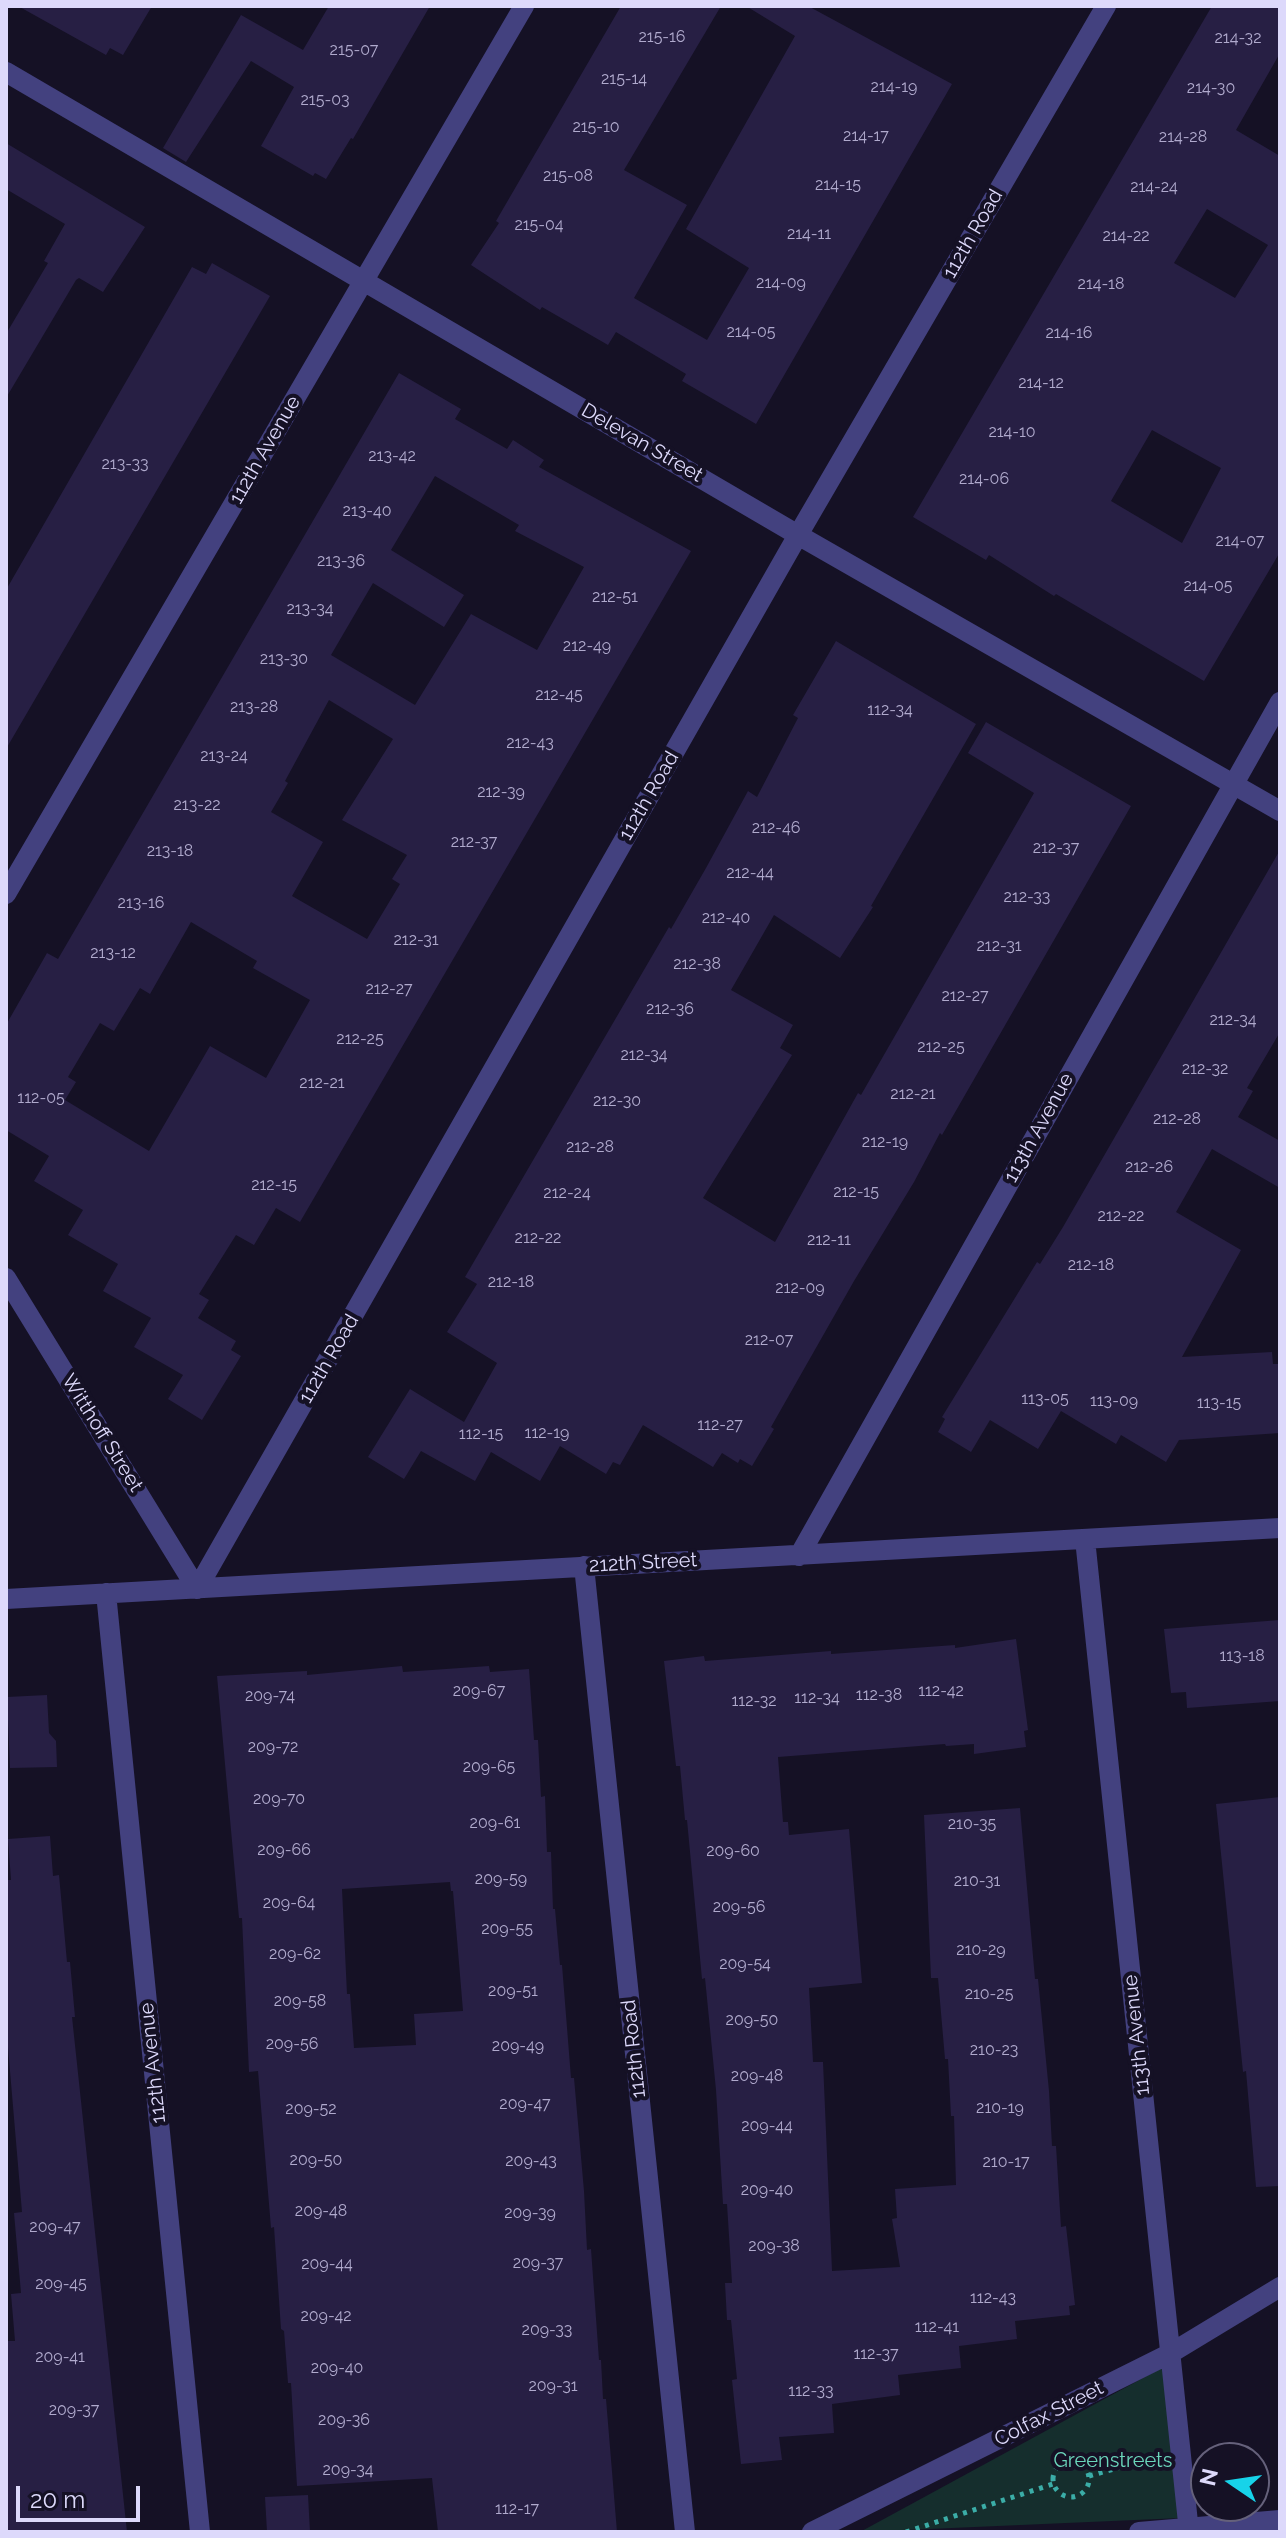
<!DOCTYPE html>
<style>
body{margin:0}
#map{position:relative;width:1286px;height:2538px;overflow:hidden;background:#151125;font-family:Raleway,sans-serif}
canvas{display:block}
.frame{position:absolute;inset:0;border:8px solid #ddd9fb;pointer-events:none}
.north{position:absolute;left:1190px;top:2442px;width:80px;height:80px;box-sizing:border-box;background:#151125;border:2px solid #65617b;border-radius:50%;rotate:283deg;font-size:22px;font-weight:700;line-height:32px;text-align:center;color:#ddd9fb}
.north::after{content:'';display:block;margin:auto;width:28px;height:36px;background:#17d3e9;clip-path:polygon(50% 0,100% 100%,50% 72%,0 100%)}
.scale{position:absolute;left:16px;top:2486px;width:124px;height:36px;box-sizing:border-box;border:4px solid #ddd9fb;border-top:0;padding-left:10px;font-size:24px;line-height:28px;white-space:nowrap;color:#ddd9fb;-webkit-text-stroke:6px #151125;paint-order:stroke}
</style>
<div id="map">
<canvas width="1286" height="2538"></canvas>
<div class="frame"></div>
<div class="north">N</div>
<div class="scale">20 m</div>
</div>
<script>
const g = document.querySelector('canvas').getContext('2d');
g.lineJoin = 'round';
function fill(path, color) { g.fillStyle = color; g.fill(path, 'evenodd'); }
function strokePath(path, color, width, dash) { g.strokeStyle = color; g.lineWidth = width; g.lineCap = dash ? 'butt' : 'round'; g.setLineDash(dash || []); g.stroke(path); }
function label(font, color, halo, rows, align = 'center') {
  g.font = font + ' Raleway,sans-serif'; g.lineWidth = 8; g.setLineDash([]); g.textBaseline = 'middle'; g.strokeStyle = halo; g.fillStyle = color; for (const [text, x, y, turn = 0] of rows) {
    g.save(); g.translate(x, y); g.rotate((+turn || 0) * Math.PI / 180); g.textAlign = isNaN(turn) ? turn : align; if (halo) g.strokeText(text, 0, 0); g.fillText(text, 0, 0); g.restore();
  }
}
fill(new Path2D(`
 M 1165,2366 L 1181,2518 L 860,2532 Z`), '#152e2d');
fill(new Path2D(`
 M 18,6 L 152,6 L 123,55 L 110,48 L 106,55 Z
 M 329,6 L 430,6 L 353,139 L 351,138 L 326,179 L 315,173 L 313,176 L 261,146 L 294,87 L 251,61 L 186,162 L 163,148 L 241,15 L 303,50 Z
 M 621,6 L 721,6 L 624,170 L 687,205 L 634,298 L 707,340 L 749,268 L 686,229 L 795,36 L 746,6 L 808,6 L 952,84 L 756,424 L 682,381 L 686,374 L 616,332 L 608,345 L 542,307 L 540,310 L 471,265 L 499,223 L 496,221 Z
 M 1212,6 L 1280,6 L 1280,53 L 1236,130 L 1280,156 L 1280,552 L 1204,681 L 1056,594 L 1054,596 L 989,555 L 986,560 L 913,517 ZM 1207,209 L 1268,245 L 1235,298 L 1174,263 ZM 1152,430 L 1221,468 L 1182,543 L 1111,501 Z
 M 6,143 L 145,227 L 103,292 L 79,278 L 76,280 L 6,398 L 6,334 L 48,263 L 44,261 L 65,224 L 6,189 Z
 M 212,263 L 270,296 L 6,749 L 6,590 L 192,267 L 206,274 Z
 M 399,373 L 461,409 L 455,419 L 507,449 L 513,440 L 544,460 L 539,467 L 691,551 L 300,1222 L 276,1208 L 254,1245 L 236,1235 L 199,1294 L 209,1300 L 198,1318 L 236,1341 L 231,1350 L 241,1356 L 202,1420 L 168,1399 L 183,1375 L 134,1347 L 151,1318 L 103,1291 L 118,1264 L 68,1235 L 83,1210 L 34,1181 L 49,1156 L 6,1130 L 6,1025 L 47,953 L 58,959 ZM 435,476 L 519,525 L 515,531 L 584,567 L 537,650 L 471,614 L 415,705 L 331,655 L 373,583 L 444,627 L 464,595 L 391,550 ZM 329,700 L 393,739 L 342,820 L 407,855 L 392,879 L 400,884 L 367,939 L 292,896 L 323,842 L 271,812 L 288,783 L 285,781 ZM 191,922 L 257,961 L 253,968 L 310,1000 L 266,1078 L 210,1046 L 149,1151 L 65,1100 L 76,1082 L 68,1077 L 100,1023 L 114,1031 L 140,988 L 150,994 Z
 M 836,641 L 976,724 L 871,906 L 873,907 L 840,958 L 774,915 L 731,990 L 793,1025 L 780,1048 L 792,1055 L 703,1198 L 775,1242 L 858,1093 L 861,1095 L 1034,793 L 968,753 L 986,722 L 1131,806 L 942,1135 L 940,1133 L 914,1182 L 854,1281 L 771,1427 L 774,1429 L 752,1466 L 740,1459 L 738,1463 L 722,1453 L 713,1467 L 643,1425 L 620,1465 L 613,1462 L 606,1474 L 560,1446 L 540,1481 L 491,1452 L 475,1481 L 421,1451 L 404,1479 L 368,1457 L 410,1389 L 464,1422 L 497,1363 L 447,1332 L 477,1284 L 465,1277 L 669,927 L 671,929 L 706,868 L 748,791 L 757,797 L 798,718 L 793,715 Z
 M 1280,850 L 1280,1032 L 1247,1088 L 1253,1091 L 1238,1117 L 1280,1141 L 1280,1188 L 1212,1149 L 1176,1212 L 1241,1250 L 1182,1357 L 1272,1352 L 1273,1364 L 1280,1364 L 1280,1433 L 1179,1440 L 1166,1462 L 1121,1435 L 1116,1444 L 1061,1411 L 1038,1449 L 990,1420 L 971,1452 L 938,1432 L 945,1419 L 942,1417 L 1037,1262 L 1040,1264 L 1063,1227 Z
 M 1280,1620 L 1280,1701 L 1187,1708 L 1186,1692 L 1171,1693 L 1164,1629 Z
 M 1016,1639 L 1028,1730 L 1024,1731 L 1026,1747 L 974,1754 L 974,1744 L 946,1746 L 945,1744 L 778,1757 L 783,1822 L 788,1822 L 789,1835 L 849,1829 L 862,1983 L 809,1988 L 813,2062 L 823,2062 L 832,2271 L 900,2267 L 892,2219 L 897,2218 L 895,2189 L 956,2185 L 954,2116 L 951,2116 L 948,2059 L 945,2059 L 938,1978 L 931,1978 L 924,1815 L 1020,1808 L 1035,1979 L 1038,1979 L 1049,2091 L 1052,2146 L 1056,2146 L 1061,2227 L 1066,2226 L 1075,2305 L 1069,2306 L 1070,2315 L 1015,2321 L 1017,2339 L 959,2346 L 961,2368 L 898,2375 L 900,2395 L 832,2404 L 834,2433 L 779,2437 L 782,2460 L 741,2464 L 732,2380 L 737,2379 L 731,2320 L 727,2320 L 725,2283 L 732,2283 L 727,2204 L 723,2204 L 716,2090 L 705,1978 L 702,1979 L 687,1820 L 685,1820 L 680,1766 L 676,1766 L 664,1661 L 704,1656 L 705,1661 L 831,1651 L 831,1654 L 955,1645 L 955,1648 Z
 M 402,1666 L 403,1672 L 489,1666 L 490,1672 L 529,1669 L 534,1740 L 538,1740 L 541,1797 L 545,1796 L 547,1852 L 551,1852 L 553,1909 L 555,1909 L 560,1965 L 562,1965 L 571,2078 L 574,2078 L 584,2191 L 587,2250 L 591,2249 L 599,2360 L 601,2360 L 603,2399 L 606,2399 L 617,2532 L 438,2532 L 432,2478 L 297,2486 L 291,2383 L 288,2383 L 284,2331 L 281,2329 L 274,2227 L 271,2228 L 258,2071 L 249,2072 L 242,1918 L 239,1918 L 217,1676 L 307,1671 L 307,1675 ZM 450,1882 L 451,1891 L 453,1891 L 463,2011 L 414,2014 L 416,2045 L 354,2048 L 350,1994 L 347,1994 L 342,1889 Z
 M 47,1695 L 49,1733 L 56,1741 L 57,1767 L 10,1768 L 7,1697 Z
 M 1280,1797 L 1280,2186 L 1256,2187 L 1246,2071 L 1243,2072 L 1216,1804 Z
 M 50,1836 L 53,1876 L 59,1875 L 67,1962 L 70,1962 L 75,2017 L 72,2017 L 127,2532 L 6,2532 L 6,2341 L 15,2341 L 11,2294 L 21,2293 L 14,2213 L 22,2212 L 6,2024 L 6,1880 L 11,1880 L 8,1839 Z
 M 308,2495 L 310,2532 L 267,2532 L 265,2497 Z`), '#271f44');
strokePath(new Path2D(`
 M1053 2479a18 18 0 1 1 36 0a18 18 0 1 1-36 0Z
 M 1089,2476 L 1128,2465
 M 906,2532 L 1053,2484`), '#3bada7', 5, [4, 6]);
strokePath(new Path2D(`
 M 6,72 L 798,535 L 1280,811
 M 6,894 L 524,6
 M 6,1278 L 197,1589 L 798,535 L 1106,6
 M 1085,1539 L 1189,2532
 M 799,1556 L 1280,702
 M 584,1566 L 685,2532
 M 106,1593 L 200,2532
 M 6,1599 L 1280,1528
 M 812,2532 L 1171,2353 L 1280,2287
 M 1139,2532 L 1280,2520`), '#43417f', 20);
label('16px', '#b0aacd', null, [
 ["215-16",662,37],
 ["214-32",1238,38],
 ["215-07",354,50],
 ["215-14",624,79],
 ["214-19",894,87],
 ["214-30",1211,88],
 ["215-03",325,100],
 ["215-10",596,127],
 ["214-17",866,136],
 ["214-28",1183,137],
 ["215-08",568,176],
 ["214-15",838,185],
 ["214-24",1154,187],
 ["215-04",539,225],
 ["214-11",809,234],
 ["214-22",1126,236],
 ["214-09",781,283],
 ["214-18",1101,284],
 ["214-05",751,332],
 ["214-16",1069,333],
 ["214-12",1041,383],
 ["214-10",1012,432],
 ["213-42",392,456],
 ["213-33",125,464],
 ["214-06",984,479],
 ["213-40",367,511],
 ["214-07",1240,541],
 ["213-36",341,561],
 ["214-05",1208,586],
 ["212-51",615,597],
 ["213-34",310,609],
 ["212-49",587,646],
 ["213-30",284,659],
 ["212-45",559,695],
 ["213-28",254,707],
 ["112-34",890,710],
 ["212-43",530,743],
 ["213-24",224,756],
 ["212-39",501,792],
 ["213-22",197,805],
 ["212-46",776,828],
 ["212-37",474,842],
 ["212-37",1056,848],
 ["213-18",170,851],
 ["212-44",750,873],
 ["212-33",1027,897],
 ["213-16",141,903],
 ["212-40",726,918],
 ["212-31",416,940],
 ["212-31",999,946],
 ["213-12",113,953],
 ["212-38",697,964],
 ["212-27",389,989],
 ["212-27",965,996],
 ["212-36",670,1009],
 ["212-34",1233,1020],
 ["212-25",360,1039],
 ["212-25",941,1047],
 ["212-34",644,1055],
 ["212-32",1205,1069],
 ["212-21",322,1083],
 ["212-21",913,1094],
 ["112-05",41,1098],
 ["212-30",617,1101],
 ["212-28",1177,1119],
 ["212-19",885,1142],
 ["212-28",590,1147],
 ["212-26",1149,1167],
 ["212-15",274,1185],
 ["212-15",856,1192],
 ["212-24",567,1193],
 ["212-22",1121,1216],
 ["212-22",538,1238],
 ["212-11",829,1240],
 ["212-18",1091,1265],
 ["212-18",511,1282],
 ["212-09",800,1288],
 ["212-07",769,1340],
 ["113-05",1045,1399],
 ["113-09",1114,1401],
 ["113-15",1219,1403],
 ["112-27",720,1425],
 ["112-19",547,1433],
 ["112-15",481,1434],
 ["113-18",1242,1656],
 ["209-67",479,1691],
 ["112-42",941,1691],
 ["112-38",879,1695],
 ["209-74",270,1696],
 ["112-34",817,1698],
 ["112-32",754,1701],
 ["209-72",273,1747],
 ["209-65",489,1767],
 ["209-70",279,1799],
 ["209-61",495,1823],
 ["210-35",972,1824],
 ["209-66",284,1850],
 ["209-60",733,1851],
 ["209-59",501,1879],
 ["210-31",977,1881],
 ["209-64",289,1903],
 ["209-56",739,1907],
 ["209-55",507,1929],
 ["210-29",981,1950],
 ["209-62",295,1954],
 ["209-54",745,1964],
 ["209-51",513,1991],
 ["210-25",989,1994],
 ["209-58",300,2001],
 ["209-50",752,2020],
 ["209-56",292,2044],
 ["209-49",518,2046],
 ["210-23",994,2050],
 ["209-48",757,2076],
 ["209-47",525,2104],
 ["210-19",1000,2108],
 ["209-52",311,2109],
 ["209-44",767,2126],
 ["209-50",316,2160],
 ["209-43",531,2161],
 ["210-17",1006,2162],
 ["209-40",767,2190],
 ["209-48",321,2211],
 ["209-39",530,2213],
 ["209-47",55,2227],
 ["209-38",774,2246],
 ["209-37",538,2263],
 ["209-44",327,2264],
 ["209-45",61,2284],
 ["112-43",993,2298],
 ["209-42",326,2316],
 ["112-41",937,2327],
 ["209-33",547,2330],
 ["112-37",876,2354],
 ["209-41",60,2357],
 ["209-40",337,2368],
 ["209-31",553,2386],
 ["112-33",811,2391],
 ["209-37",74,2410],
 ["209-36",344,2420],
 ["209-34",348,2470],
 ["112-17",517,2509]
]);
label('20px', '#ddd9fb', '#151125', [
 ["112th Road",973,234,-60],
 ["Delevan Street",642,443,30],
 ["112th Avenue",265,450,-60],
 ["112th Road",649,796,-60],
 ["113th Avenue",1039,1128,-61],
 ["112th Road",329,1359,-60],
 ["Witthoff Street",102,1433,58],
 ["212th Street",643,1563,-3],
 ["113th Avenue",1137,2035,-96],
 ["112th Road",634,2049,-96],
 ["112th Avenue",153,2063,-96],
 ["Colfax Street",1049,2414,-27]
]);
label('20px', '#6bd5bb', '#151125', [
 ["Greenstreets",1113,2461]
]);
</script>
